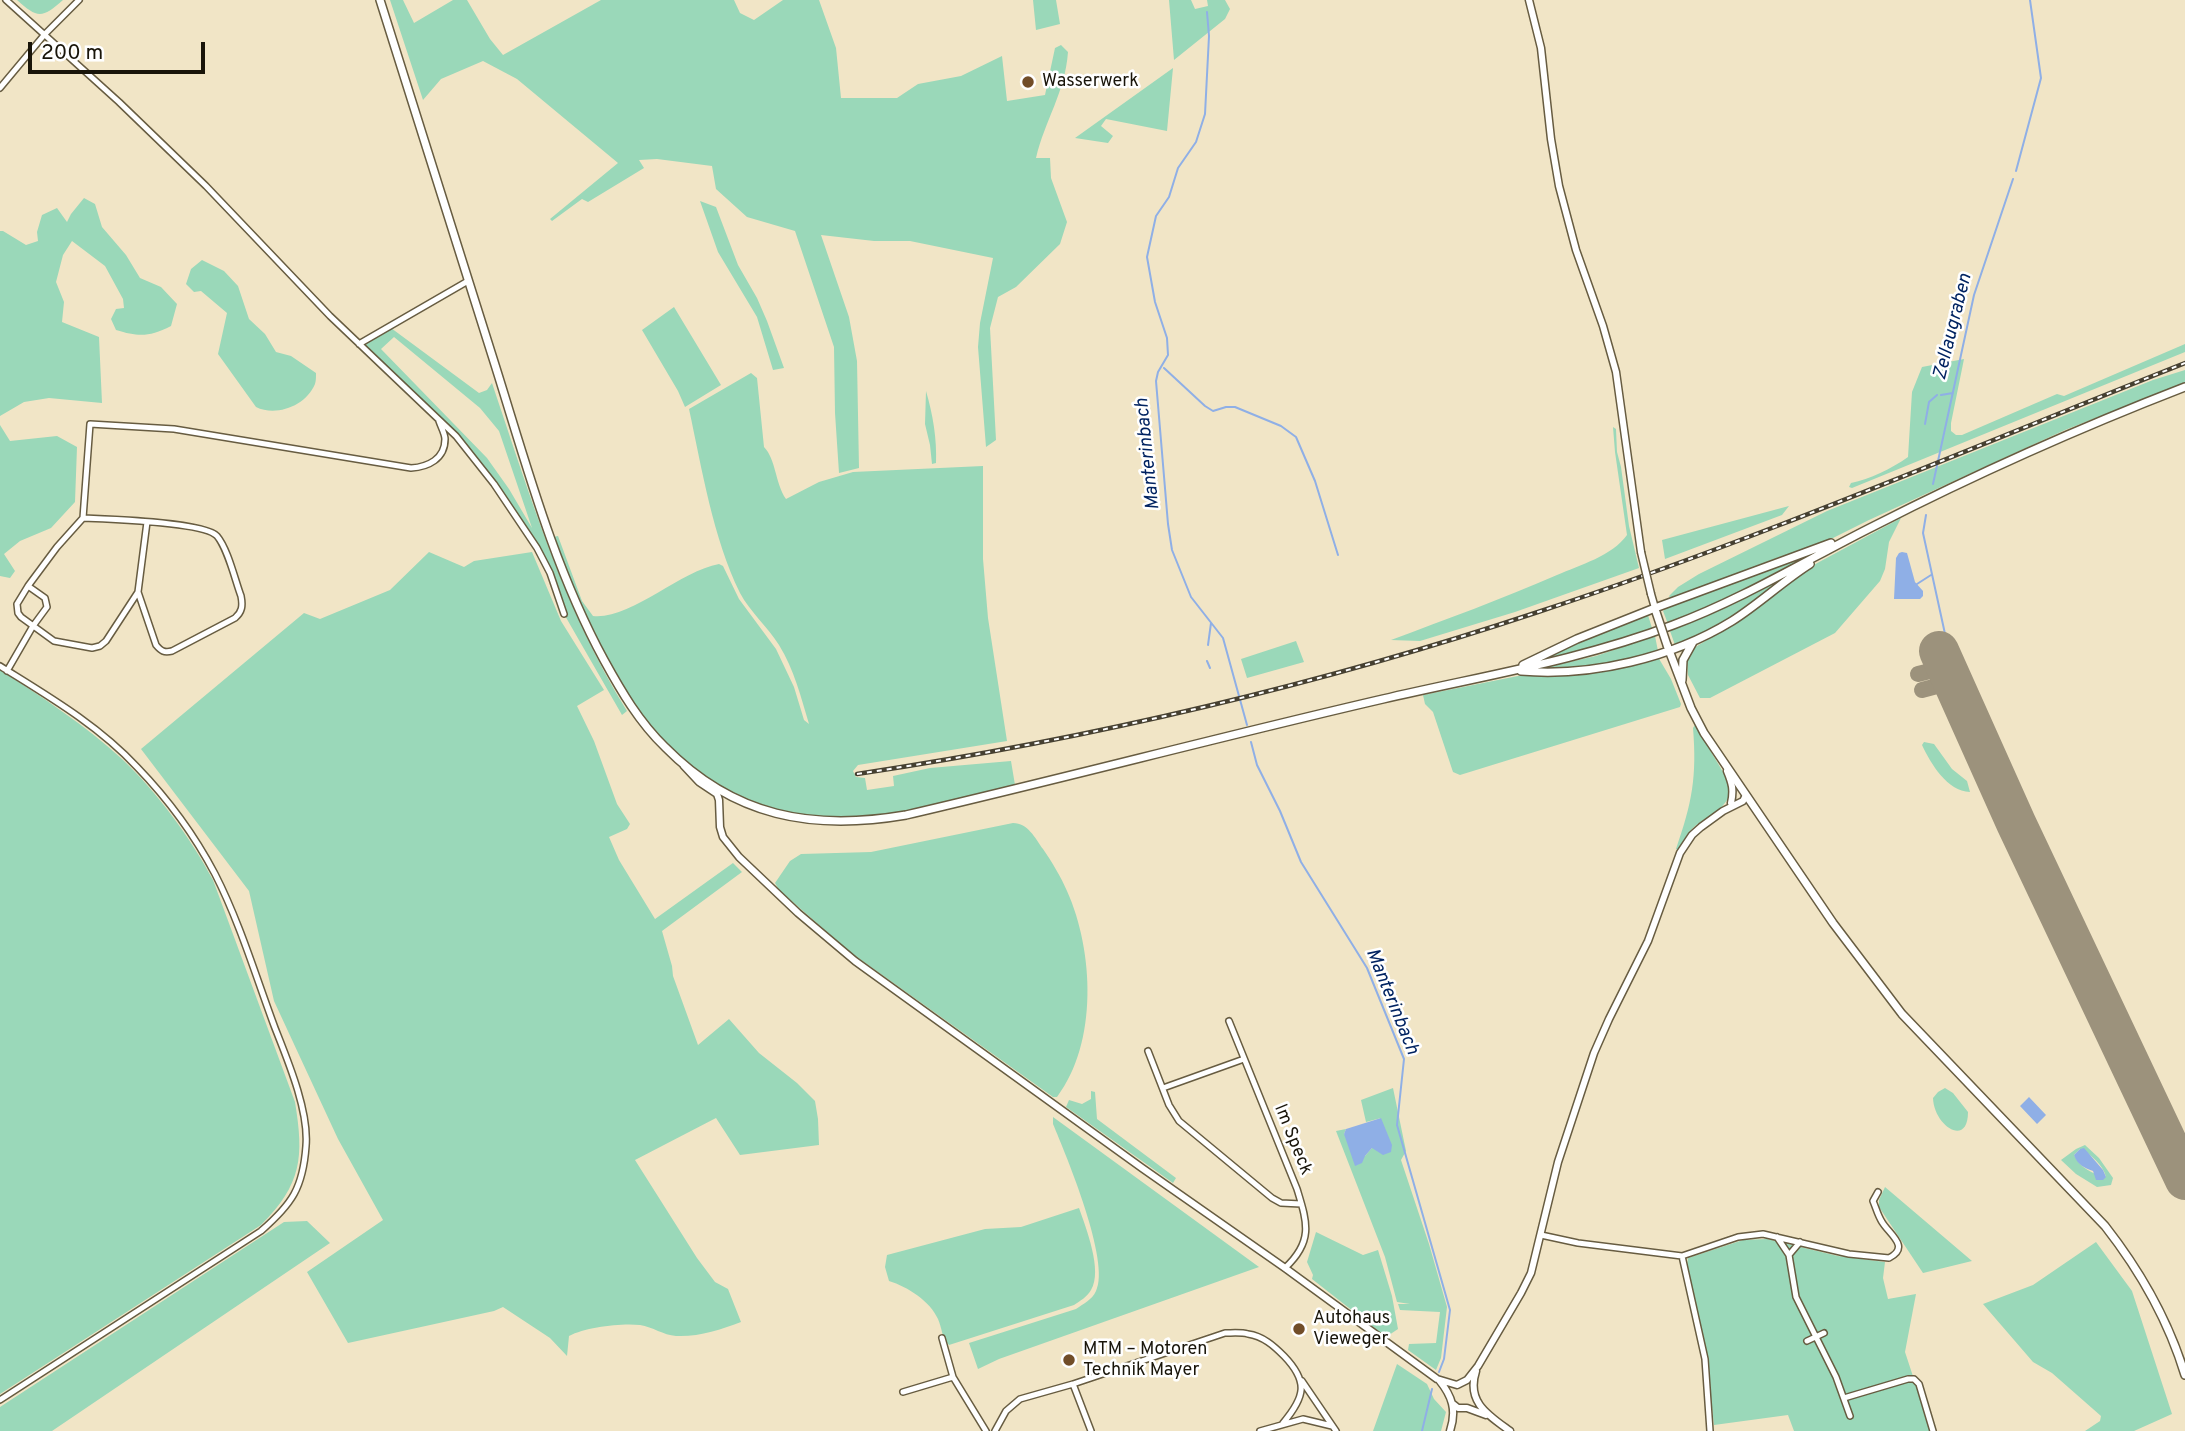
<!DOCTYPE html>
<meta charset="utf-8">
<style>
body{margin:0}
#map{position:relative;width:2185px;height:1431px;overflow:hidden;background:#f1e5c6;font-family:Overpass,sans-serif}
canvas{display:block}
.scale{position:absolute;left:28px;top:42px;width:177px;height:32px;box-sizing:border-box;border:4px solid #19150a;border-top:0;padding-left:9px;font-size:21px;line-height:24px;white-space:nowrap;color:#19150a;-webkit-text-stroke:5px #fff;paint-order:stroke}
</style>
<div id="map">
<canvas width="2185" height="1431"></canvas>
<div class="scale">200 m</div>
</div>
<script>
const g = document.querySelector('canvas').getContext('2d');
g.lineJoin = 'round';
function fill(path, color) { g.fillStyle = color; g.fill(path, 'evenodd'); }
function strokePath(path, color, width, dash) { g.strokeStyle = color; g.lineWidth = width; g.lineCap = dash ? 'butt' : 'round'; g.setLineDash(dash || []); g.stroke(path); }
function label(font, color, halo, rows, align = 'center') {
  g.font = font + ' Overpass,sans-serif'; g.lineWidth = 5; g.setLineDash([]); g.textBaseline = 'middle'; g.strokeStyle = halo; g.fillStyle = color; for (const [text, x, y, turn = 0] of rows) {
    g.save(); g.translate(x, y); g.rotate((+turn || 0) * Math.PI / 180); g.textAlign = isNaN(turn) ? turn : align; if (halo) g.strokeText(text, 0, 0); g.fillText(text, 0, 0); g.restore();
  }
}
fill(new Path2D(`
 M 17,0 L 63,0 C 42,19 37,18 17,0 Z
 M 390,0 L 403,0 L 414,23 L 453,0 L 467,0 L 490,39 L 503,55 L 601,0 L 734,0 L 740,13 L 754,20 L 783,0 L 819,0 L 836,48 L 841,98 L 897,98 L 918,84 L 961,76 L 1002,56 L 1007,101 L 1045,95 L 1055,48 L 1061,45 L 1068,52 C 1065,93 1045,120 1036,158 L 1050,158 L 1051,178 L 1067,222 L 1060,244 L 1016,287 L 998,297 L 990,328 L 996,440 L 986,447 L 978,347 L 980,323 L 993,258 L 910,241 L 874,241 L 821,235 L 849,317 L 857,361 L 859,468 L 839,473 L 835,413 L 834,347 L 795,231 L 747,217 L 716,189 L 712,166 L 657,159 L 639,160 L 644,168 L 588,202 L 582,199 L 552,221 L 550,219 L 618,163 L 517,79 L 483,61 L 441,79 L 423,100 Z
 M 1033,0 L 1056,0 L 1060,24 L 1036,30 Z
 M 1169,0 L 1191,0 L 1195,9 L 1208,6 L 1207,0 L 1225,0 L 1230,9 L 1225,19 L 1174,60 Z
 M 1173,68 L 1167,131 L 1106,119 L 1101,126 L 1113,136 L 1108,143 L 1075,138 Z
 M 84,198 L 95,204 L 102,227 L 126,255 L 140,278 L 161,287 L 177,304 L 171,326 C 149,337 139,337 116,330 L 111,319 L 116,309 L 124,308 L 123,299 L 105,266 L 72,241 L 63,255 L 56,282 L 64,302 L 62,322 L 99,337 L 102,403 L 49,398 L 24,402 L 0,416 L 0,231 L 3,231 L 26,245 L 38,241 L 37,232 L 42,215 L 57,208 L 67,222 L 71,214 Z
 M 700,201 L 716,207 L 738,265 L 757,298 L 767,321 L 784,368 L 773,370 L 757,317 L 718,252 Z
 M 202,260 L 224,271 L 238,286 L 249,319 L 265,334 L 276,352 L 291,356 L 316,373 C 316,377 316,381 315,384 C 306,406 276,417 256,407 L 218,354 L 227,313 L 201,291 L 194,292 L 186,284 L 191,269 Z
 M 674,307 L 721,385 L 685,407 L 678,391 L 642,330 Z
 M 391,328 L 479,393 L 487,390 L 492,383 C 530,496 564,609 627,711 L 622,715 L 564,614 L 545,562 L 466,447 L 364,345 ZM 394,337 L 480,408 L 499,431 L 532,528 L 509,489 L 487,458 L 381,349 Z
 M 2185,344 L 2185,352 L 1852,488 L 1849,487 L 1851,483 C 1870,479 1891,469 1908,457 L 1912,392 L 1922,367 L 1964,359 L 1951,423 L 1951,431 L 1956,435 L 1962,435 L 2057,394 L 2064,396 Z
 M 2185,370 L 2185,383 L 2065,430 L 1869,520 L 1813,548 L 1782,556 L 1671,599 L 1669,596 L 1678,587 L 1699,574 L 1827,511 L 2153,380 Z
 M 751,373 L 757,378 L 764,447 C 776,459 775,483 786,499 L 819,482 L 853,472 L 983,466 L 983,559 L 988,618 L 1007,741 L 858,765 L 853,771 L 856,777 L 865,778 L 867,790 L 894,786 L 893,776 L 930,768 L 1011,761 L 1015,785 C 955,799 894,818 832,819 C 805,819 775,811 750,800 C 639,755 593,642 553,537 L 558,536 L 582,601 L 593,616 C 630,620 680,571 719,564 L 723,566 L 739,599 L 776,649 L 794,687 L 804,720 L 809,724 C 801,697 794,669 779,645 C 768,627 750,612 740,593 C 713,538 702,469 689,409 Z
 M 926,391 C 933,415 937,439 936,463 L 932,464 L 930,445 L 925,424 Z
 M 0,425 L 10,441 L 57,436 L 77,447 L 75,502 L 51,528 L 20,541 L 4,554 L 15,571 L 10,578 L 0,576 Z
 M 1613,427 L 1616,429 L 1617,452 L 1621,467 L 1629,526 L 1639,568 L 1515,612 L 1420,641 L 1391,640 C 1447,619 1502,599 1557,575 C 1580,565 1612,556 1627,535 L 1615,452 Z
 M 1789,506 L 1782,515 L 1665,559 L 1662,540 Z
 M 1901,518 L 1889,542 L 1885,569 L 1880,581 L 1835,633 L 1710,698 L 1700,698 L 1688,675 L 1687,661 L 1692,649 L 1732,625 L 1808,568 Z
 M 429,552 L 464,567 L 474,561 L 532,552 L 561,621 L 604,690 L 577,706 L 594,741 L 617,804 L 630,824 L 627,829 L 609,837 L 619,860 L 655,919 L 733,863 L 742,872 L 662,931 L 672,966 L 673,976 L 698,1045 L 729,1019 L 759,1053 L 797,1083 L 815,1101 L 818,1119 L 819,1145 L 740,1155 L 716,1118 L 635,1160 L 697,1258 L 715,1282 L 728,1289 L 741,1322 C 720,1330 699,1337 676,1336 C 663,1335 653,1327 640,1325 C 621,1323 586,1327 569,1336 L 567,1356 L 550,1338 L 503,1307 L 494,1311 L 348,1343 L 307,1272 L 383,1220 L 338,1139 L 274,1001 L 249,891 L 141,749 L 304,613 L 320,619 L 390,590 Z
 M 1810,555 L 1736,593 L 1668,624 L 1663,611 L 1668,607 L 1793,559 Z
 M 1795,570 C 1757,599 1721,629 1675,645 L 1670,631 L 1741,599 Z
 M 1645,615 L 1648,615 L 1652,628 L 1621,640 L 1536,663 L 1579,642 Z
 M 1655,636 L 1658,651 C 1617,663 1577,668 1534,670 L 1596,656 Z
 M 1296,641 L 1304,662 L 1247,678 L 1241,659 Z
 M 1658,657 L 1671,679 L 1681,704 L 1680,707 L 1460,775 L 1453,772 L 1433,712 L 1425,704 L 1423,695 L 1523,675 L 1540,675 Z
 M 0,670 C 42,697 85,725 122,759 C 158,793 190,837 213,880 L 295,1102 C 304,1157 302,1184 261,1225 L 0,1394 Z
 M 1695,725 L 1729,782 C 1735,806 1710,814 1694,827 C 1687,833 1683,842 1678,850 L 1676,849 C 1692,803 1697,777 1693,728 Z
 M 1924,742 L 1934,744 L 1952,769 L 1967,781 L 1970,792 C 1947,791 1931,764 1922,745 Z
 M 1013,823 C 1028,823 1035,838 1043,849 C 1052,862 1061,877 1067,891 C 1094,951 1098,1043 1057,1097 L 1053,1097 L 850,952 L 779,890 L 775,883 L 790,861 L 801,854 L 871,852 Z
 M 1393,1088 L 1406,1151 L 1401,1160 L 1429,1244 L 1447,1307 L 1441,1358 L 1436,1370 L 1408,1350 L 1409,1344 L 1436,1343 L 1440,1312 L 1400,1310 L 1398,1304 L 1410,1304 L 1397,1302 L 1385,1257 L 1336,1131 L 1346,1129 L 1344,1134 L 1365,1156 L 1372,1148 L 1381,1118 L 1366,1122 L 1361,1100 Z
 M 1945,1088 L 1953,1093 L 1968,1112 C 1968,1148 1934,1126 1933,1098 L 1938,1092 Z
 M 1091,1091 L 1095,1092 L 1097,1119 L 1176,1178 L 1173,1183 L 1066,1107 L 1069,1100 L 1082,1104 L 1091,1099 Z
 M 1053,1117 L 1259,1267 L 999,1359 L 978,1369 L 969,1343 L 1076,1309 C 1083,1304 1092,1300 1096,1291 C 1111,1262 1066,1155 1053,1124 Z
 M 2085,1145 L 2099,1158 L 2113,1178 L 2111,1185 L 2097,1187 L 2076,1174 L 2061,1160 L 2076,1149 ZM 2080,1149 C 2091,1154 2103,1165 2106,1177 C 2093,1174 2080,1168 2074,1155 Z
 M 1885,1187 L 1972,1261 L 1923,1273 L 1879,1207 L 1879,1200 Z
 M 1079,1208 C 1086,1228 1103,1271 1091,1290 C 1087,1297 1080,1301 1074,1305 L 949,1345 C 942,1339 942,1328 938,1319 C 930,1301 908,1287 889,1281 L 885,1267 L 887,1255 L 985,1229 L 1021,1227 Z
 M 307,1221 L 330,1243 L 52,1431 L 0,1431 L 0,1407 L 284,1222 Z
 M 1316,1232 L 1363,1255 L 1378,1250 L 1392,1296 L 1398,1329 L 1386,1337 L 1312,1279 L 1313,1275 L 1307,1262 Z
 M 1767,1239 L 1838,1256 L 1885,1262 L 1883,1278 L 1888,1299 L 1916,1294 L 1905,1352 L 1931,1431 L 1794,1431 L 1788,1415 L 1714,1425 L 1707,1362 L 1687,1265 L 1688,1258 L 1743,1240 Z
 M 2096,1242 L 2132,1291 L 2172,1414 L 2134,1431 L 2085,1431 L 2100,1421 L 2101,1416 L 2052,1373 L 2033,1362 L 1983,1304 L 2033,1285 Z
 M 1397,1364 L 1427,1384 L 1434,1399 L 1446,1412 L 1441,1431 L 1373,1431 Z`), '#9ad8b9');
fill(new Path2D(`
 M 1902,552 L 1907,553 L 1915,582 L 1923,591 L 1923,596 L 1920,599 L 1894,599 L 1896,558 L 1899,553 Z
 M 2029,1097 L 2046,1115 L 2037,1124 L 2020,1106 Z
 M 1381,1118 L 1392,1145 L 1391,1152 L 1383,1155 L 1372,1148 L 1365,1156 L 1362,1163 L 1355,1166 L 1344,1134 L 1346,1129 Z
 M 2084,1148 L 2103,1170 L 2106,1177 L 2103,1180 L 2096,1180 L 2093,1171 C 2084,1168 2077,1164 2074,1155 L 2080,1149 Z`), '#8fafe6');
strokePath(new Path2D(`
 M 1207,12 L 1209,36 L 1205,114 L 1196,142 L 1178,168 L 1169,197 L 1156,216 L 1147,257 L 1155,302 L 1167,338 L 1168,355 L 1158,372 L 1156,381 L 1168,524 L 1172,550 L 1191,597 L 1223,638 L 1247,725
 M 2016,171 L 2041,78 L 2030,0
 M 1164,368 L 1205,406 L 1213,411 L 1226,407 L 1235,407 L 1281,426 L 1296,437 L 1315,481 L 1338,555
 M 1941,395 L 1953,393
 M 1925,424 L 1929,402 L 1937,395
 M 1933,484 L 1974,295 L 2013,179
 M 1926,515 L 1923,533 L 1947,643
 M 1917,584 L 1931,575
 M 1208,645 L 1211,623
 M 1207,661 L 1210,668
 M 1251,742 L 1257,765 L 1280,811 L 1301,862 L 1367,968 L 1404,1059 L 1397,1125 L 1450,1310 L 1444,1359 L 1439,1372
 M 1422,1431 L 1432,1389`), '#8fafe6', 2);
strokePath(new Path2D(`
 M 1918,674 L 1946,667
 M 1922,690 L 1952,682`), '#9c927c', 16);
strokePath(new Path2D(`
 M 1939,651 L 2016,823 L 2185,1180`), '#9c927c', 40);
const minor = new Path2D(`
 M 6,0 L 119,102 L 206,186 L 330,316 L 456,436 L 494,484 L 537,548 L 550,573 L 564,614
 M 0,88 L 45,34 L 79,0
 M 359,344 L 468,281
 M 28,586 L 17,604 L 18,613 L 21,617 L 54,641 L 92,648 L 100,646 L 106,641 L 138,592 L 156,645 C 161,651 164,653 172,651 L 235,618 C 242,612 243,606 241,596 C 235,580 228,549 217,536 C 205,522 106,519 83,518
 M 138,592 L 147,522
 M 0,666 C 48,696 98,725 137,767 C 167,798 195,836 215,874 C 240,923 256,977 275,1028 C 288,1061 309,1111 306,1146 C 303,1188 292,1204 261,1231 L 0,1400
 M 7,671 L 33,626 L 47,607 L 45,598 L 28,586 L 57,547 L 83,518 L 90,424 L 174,429 L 411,468 C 428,467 445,459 445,439 C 445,434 441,427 439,421
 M 1229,1021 L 1297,1189 C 1307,1222 1314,1241 1285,1268
 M 1148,1051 L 1169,1105 L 1179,1121 L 1272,1198 L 1281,1203 L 1301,1204
 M 1163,1088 L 1244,1059
 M 1541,1235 L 1578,1243 L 1682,1256 L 1738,1237 L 1763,1234 L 1849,1254 L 1889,1258 C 1911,1247 1889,1234 1882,1222 C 1878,1216 1876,1208 1873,1201 L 1878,1192
 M 1777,1237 L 1789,1255
 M 1800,1242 L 1789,1255 L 1796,1297 L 1836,1377 L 1850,1416
 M 1682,1256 L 1705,1359 L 1710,1431
 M 942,1338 L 953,1377 L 986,1431
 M 1807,1341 L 1824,1333
 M 1302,1381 L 1336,1431
 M 1073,1384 L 1091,1431
 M 903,1392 L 953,1377
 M 1844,1398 L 1908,1379 L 1914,1379 L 1919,1384 L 1933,1431
 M 995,1431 L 1006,1411 L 1020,1399 L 1073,1384 L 1225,1333 C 1232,1333 1241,1332 1248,1334 C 1263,1336 1274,1346 1284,1356 C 1309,1382 1305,1397 1283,1423
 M 1260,1431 L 1303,1419 L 1332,1426`);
const tertiary = new Path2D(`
 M 1529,0 L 1541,48 L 1551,139 L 1559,186 L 1576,250 L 1603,326 L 1616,372 L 1641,552
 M 1651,594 L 1655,608
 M 684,766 L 699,782 L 717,794 L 719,800 L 720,827 L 723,837 L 739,857 L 798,913 L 855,961 L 1142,1168 L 1285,1268 L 1437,1379 L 1457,1385 L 1467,1380 L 1478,1366 L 1521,1293 L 1531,1273 L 1558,1162 L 1594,1053 L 1609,1019 L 1648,941 L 1680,853 L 1692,835 L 1701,827 L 1723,811 L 1743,801 L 1746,795
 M 1727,771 C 1732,783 1734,790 1731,803
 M 1476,1371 C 1466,1402 1488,1415 1510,1431
 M 1439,1380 C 1452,1396 1457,1410 1450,1431
 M 1453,1404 L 1458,1408 L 1467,1408 L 1486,1415`);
const secondary = new Path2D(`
 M 380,0 C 419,123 457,246 496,368 C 527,467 554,568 604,660 C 621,691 639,722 665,747 C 734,817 812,831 906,815 C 1065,778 1223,736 1383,699 C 1481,676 1578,661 1673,625 C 1743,599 1808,559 1874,526 C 1976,474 2079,428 2185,387
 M 1667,645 L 1691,708 L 1704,733 L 1833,923 L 1902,1014 L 2105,1226 C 2141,1272 2168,1319 2185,1375
 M 1523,665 L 1577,639 L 1655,608 L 1831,543
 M 1521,671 C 1591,677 1672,658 1732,621 C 1759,604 1783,581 1810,564
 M 1682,680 L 1683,660 L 1693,642`);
strokePath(minor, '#675c41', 8);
strokePath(tertiary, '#675c41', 9);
strokePath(secondary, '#675c41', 10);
strokePath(minor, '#fff', 5);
strokePath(tertiary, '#fff', 6);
strokePath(secondary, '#fff', 7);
const rail = new Path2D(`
 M 857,774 C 1089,739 1316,686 1538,612 C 1757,540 1970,448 2185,363`);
strokePath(rail, '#464031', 4.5);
strokePath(rail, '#fff', 2, [5]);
const tertiaryBridge = new Path2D(`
 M 1641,552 L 1651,594`);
const secondaryBridge = new Path2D(`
 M 1656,612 L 1667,645`);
strokePath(tertiaryBridge, '#675c41', 9, []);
strokePath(secondaryBridge, '#675c41', 10, []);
strokePath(tertiaryBridge, '#fff', 6);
strokePath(secondaryBridge, '#fff', 7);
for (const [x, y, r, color] of [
 [1028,82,7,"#714d28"],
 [1299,1329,7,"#714d28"],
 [1069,1360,7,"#714d28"]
]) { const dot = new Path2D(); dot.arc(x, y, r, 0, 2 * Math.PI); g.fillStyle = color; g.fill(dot); strokePath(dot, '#fff', 2.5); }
label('18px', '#19150a', '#fff', [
 ["Wasserwerk",1042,82],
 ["Autohaus",1313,1319],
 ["Vieweger",1313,1340],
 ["MTM – Motoren",1083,1350],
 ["Technik Mayer",1083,1371]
], 'left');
label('18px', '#19150a', '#fff', [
 ["Im Speck",1292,1140,68]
]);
label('italic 19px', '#012361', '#fff', [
 ["Zellaugraben",1954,327,-76],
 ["Manterinbach",1149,454,-96],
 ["Manterinbach",1391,1002,68]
]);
</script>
